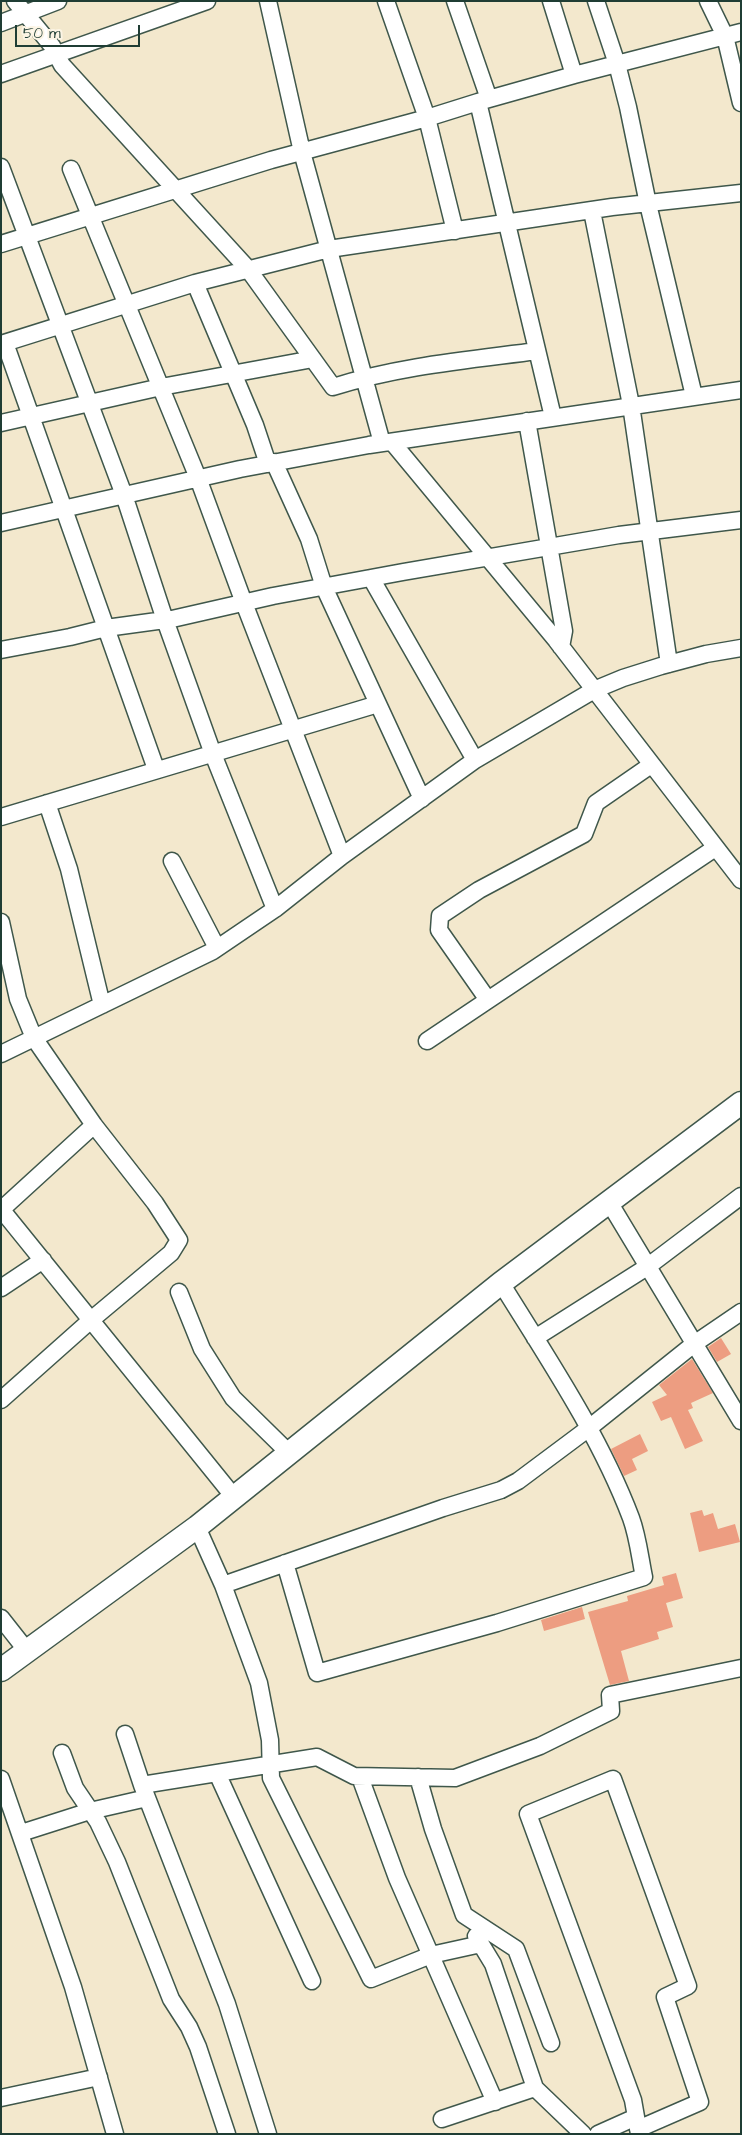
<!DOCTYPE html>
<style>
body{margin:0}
#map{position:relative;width:742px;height:2135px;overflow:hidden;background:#f3e8cd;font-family:"Architects Daughter",sans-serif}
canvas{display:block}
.frame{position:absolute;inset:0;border:2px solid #1f3d34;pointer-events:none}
.scale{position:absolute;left:15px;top:25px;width:125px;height:22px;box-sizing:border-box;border:2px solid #1f3d34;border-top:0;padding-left:6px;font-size:15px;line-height:18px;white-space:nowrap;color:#1f3d34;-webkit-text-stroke:4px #fcf5e5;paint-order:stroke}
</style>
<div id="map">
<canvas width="742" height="2135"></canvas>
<div class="frame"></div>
<div class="scale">50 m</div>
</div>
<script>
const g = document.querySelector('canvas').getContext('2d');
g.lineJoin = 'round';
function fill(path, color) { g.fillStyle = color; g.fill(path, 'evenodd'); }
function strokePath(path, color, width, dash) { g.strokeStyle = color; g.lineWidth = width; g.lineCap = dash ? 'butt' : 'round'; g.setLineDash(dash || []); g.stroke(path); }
fill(new Path2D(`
 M 721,1338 L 731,1354 L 717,1362 L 708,1347 Z
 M 692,1359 L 713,1393 L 691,1403 L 693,1408 L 688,1410 L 703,1441 L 685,1449 L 671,1417 L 661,1421 L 652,1402 L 667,1395 L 659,1385 Z
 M 640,1434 L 648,1451 L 632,1459 L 637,1470 L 624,1476 L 611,1449 Z
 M 702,1510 L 704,1516 L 713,1513 L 718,1529 L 735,1524 L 740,1542 L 699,1552 L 690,1513 Z
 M 676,1573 L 683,1598 L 666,1603 L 673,1627 L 657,1632 L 659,1639 L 621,1651 L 629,1681 L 610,1685 L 588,1612 L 628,1601 L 627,1596 L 664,1585 L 662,1577 Z
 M 582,1607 L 585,1619 L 544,1631 L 541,1620 Z`), '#ed9d81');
const street = new Path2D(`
 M 15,1 L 52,46 L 62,65 L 248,269 L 333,387 C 399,366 469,360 537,351
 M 268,1 L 302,152 L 382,443
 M 386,1 L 427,118 L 455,231
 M 455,1 L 489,99
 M 551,1 L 574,75
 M 596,1 L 617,64 L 628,107 L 648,204 L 694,396
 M 708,1 L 725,36 L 741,103
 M 1,23 L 58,1
 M 1,74 L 207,1
 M 478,102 L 553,417
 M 1,167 L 124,495 L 165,620 L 213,754 L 275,909
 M 71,169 L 198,478 L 244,603 L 342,856
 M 592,211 L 631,405 L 669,664
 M 1,244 L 271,160 L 427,118 L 478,102 L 574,75 L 741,32
 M 195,283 L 255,425 L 268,464
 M 5,343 L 156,769
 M 1,344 L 195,283 L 329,249 L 612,207 L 741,193
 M 527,421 L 564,631 L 561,647
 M 1,423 L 161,387 L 313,359
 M 392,442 L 556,640 L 741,880
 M 274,462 L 309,539 L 324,587 L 422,799
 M 1,523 L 240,469 L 369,445 L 741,390
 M 371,578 L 475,760
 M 1,650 L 70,637 L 106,628 L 172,619 L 273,596 L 403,572 L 619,535 L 741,520
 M 47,803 L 69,869 L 102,1005
 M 1,817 L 378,704
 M 172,861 L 217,948
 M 1,922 L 18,999 L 34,1038 L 94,1125 L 155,1203 L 179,1240 L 171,1253 L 91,1320 L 1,1400
 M 488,1000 L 439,930 L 440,916 L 479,890 L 584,834 L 596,803 L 651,765
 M 427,1041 L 715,848
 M 1,1054 L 213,951 L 275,909 L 342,856 L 475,760 L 594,690 L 623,678 L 661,666 L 706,654 L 741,648
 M 609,1202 L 741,1421
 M 1,1209 L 234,1497
 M 2,1209 L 94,1125
 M 1,1288 L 43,1260
 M 179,1292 L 202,1349 L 233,1398 L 289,1453
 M 535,1338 L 647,1267 L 741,1196
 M 197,1527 L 223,1585 L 259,1683 L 270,1740 L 271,1778 L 371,1979 L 431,1955 L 481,1944
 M 285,1563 L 317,1673 L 497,1623 L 644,1577 C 640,1558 638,1537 631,1518 C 599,1434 548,1359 501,1283
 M 223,1585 L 443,1508 L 501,1490 L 518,1481 L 589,1428 L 694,1344 L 741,1312
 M 1,1618 L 27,1651
 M 125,1734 L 142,1785 L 227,2004 L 268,2134
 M 62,1753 L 75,1788 L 98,1822 L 117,1862 L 171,1999 L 189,2027 L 198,2047 L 227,2134
 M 217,1773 L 312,1981
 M 360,1777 L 397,1878 L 495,2102
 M 418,1777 L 433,1829 L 464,1915 L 516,1949 L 551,2043
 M 1,1779 L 73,1987 L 115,2134
 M 142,1785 L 317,1757 L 354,1776 L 455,1778 L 540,1746 L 611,1711 L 610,1695 L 741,1668
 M 21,1833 L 90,1811 L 147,1798
 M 476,1936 L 493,1964 L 535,2088 L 583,2134
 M 1,2098 L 99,2077
 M 442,2119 L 535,2088
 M 638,2129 L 700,2102 L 665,1997 L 688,1986 L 613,1779 L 528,1814 L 633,2100 L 639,2134
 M 598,2134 L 636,2117`);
const secondary = new Path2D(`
 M 1,1670 L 197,1527 L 501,1283 L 741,1103`);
strokePath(street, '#3f574b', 19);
strokePath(secondary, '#3f574b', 25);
strokePath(street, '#fff', 16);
strokePath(secondary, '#fff', 22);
</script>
